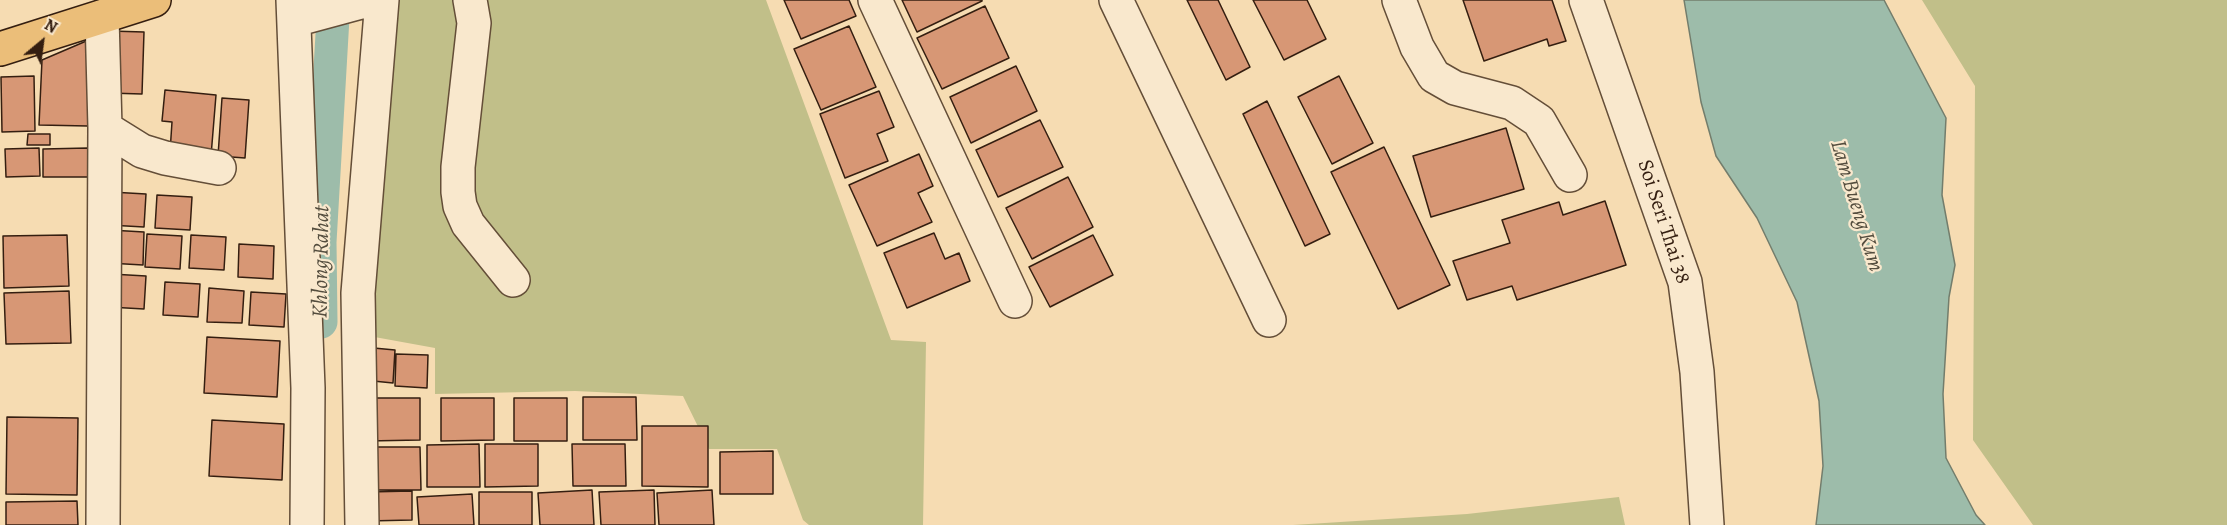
<!DOCTYPE html>
<style>
body{margin:0}
#map{position:relative;width:2227px;height:525px;overflow:hidden;background:#f6dcb2;font-family:Alegreya,serif}
canvas{display:block}
.north{position:absolute;left:12px;top:12px;width:60px;height:60px;-webkit-text-stroke:4px #f9e8cd;paint-order:stroke;rotate:29deg;font-size:16px;font-weight:700;line-height:24px;text-align:center;color:#341e10}
.north::after{content:'';display:block;margin:auto;width:21px;height:27px;background:#341e10;clip-path:polygon(50% 0,100% 100%,50% 72%,0 100%)}
</style>
<div id="map">
<canvas width="2227" height="525"></canvas>
<div class="north">N</div>
</div>
<script>
const g = document.querySelector('canvas').getContext('2d');
g.lineJoin = 'round';
function fill(path, color) { g.fillStyle = color; g.fill(path, 'evenodd'); }
function strokePath(path, color, width, dash) { g.strokeStyle = color; g.lineWidth = width; g.lineCap = dash ? 'butt' : 'round'; g.setLineDash(dash || []); g.stroke(path); }
function label(font, color, halo, rows, align = 'center') {
  g.font = font + ' Alegreya,serif'; g.lineWidth = 4.5; g.setLineDash([]); g.textBaseline = 'middle'; g.strokeStyle = halo; g.fillStyle = color; for (const [text, x, y, turn = 0] of rows) {
    g.save(); g.translate(x, y); g.rotate((+turn || 0) * Math.PI / 180); g.textAlign = isNaN(turn) ? turn : align; if (halo) g.strokeText(text, 0, 0); g.fillText(text, 0, 0); g.restore();
  }
}
fill(new Path2D(`
 M 385,0 L 766,0 L 891,340 L 926,342 L 923,525 L 809,525 L 803,520 L 777,449 L 709,449 L 683,396 L 575,391 L 435,394 L 435,348 L 369,336 Z
 M 1922,0 L 2227,0 L 2227,525 L 2033,525 L 1973,440 L 1975,86 Z
 M 1619,497 L 1625,525 L 1293,525 L 1467,514 Z`), '#c1bf89');
const water = new Path2D(`
 M 1684,0 L 1884,0 L 1946,118 L 1942,195 L 1955,265 L 1949,297 L 1943,394 L 1946,458 L 1976,515 L 1985,525 L 1816,525 L 1823,466 L 1819,401 L 1797,302 L 1757,218 L 1716,156 L 1701,102 Z`);
fill(water, '#9dbcaa');
strokePath(water, '#737d6c', 1.5);
strokePath(new Path2D(`
 M 321,322 L 320,242 L 334,0`), '#9dbcaa', 33);
const building = new Path2D(`
 M 784,0 L 849,0 L 856,16 L 801,39 Z
 M 902,0 L 982,0 L 982,1 L 917,32 Z
 M 1187,0 L 1218,0 L 1250,67 L 1226,80 Z
 M 1253,0 L 1307,0 L 1326,39 L 1284,60 Z
 M 1463,0 L 1552,0 L 1566,41 L 1549,46 L 1547,39 L 1484,61 Z
 M 985,6 L 1009,58 L 942,89 L 917,38 Z
 M 849,26 L 876,87 L 821,110 L 794,49 Z
 M 110,31 L 144,32 L 142,94 L 108,93 Z
 M 91,39 L 88,126 L 39,125 L 42,60 Z
 M 1016,66 L 1037,111 L 971,143 L 950,97 Z
 M 34,76 L 35,131 L 2,132 L 1,77 Z
 M 1339,76 L 1373,143 L 1332,164 L 1298,97 Z
 M 165,90 L 216,95 L 211,156 L 170,152 L 172,122 L 162,121 Z
 M 879,91 L 894,127 L 877,134 L 888,161 L 845,178 L 820,114 Z
 M 222,98 L 249,100 L 245,158 L 218,156 Z
 M 1267,101 L 1330,234 L 1305,246 L 1243,114 Z
 M 1040,120 L 1063,167 L 998,197 L 976,150 Z
 M 1506,128 L 1524,189 L 1431,217 L 1413,156 Z
 M 28,134 L 50,134 L 50,145 L 27,145 Z
 M 1384,147 L 1450,285 L 1398,309 L 1331,172 Z
 M 39,148 L 40,176 L 6,177 L 5,149 Z
 M 88,148 L 88,177 L 43,177 L 43,149 Z
 M 919,154 L 933,186 L 918,193 L 932,222 L 877,246 L 849,185 Z
 M 1068,177 L 1093,227 L 1032,259 L 1006,208 Z
 M 111,192 L 146,194 L 144,227 L 109,225 Z
 M 157,195 L 192,197 L 190,230 L 155,228 Z
 M 1605,201 L 1626,265 L 1517,300 L 1512,286 L 1467,300 L 1453,261 L 1510,243 L 1502,220 L 1559,202 L 1563,215 Z
 M 110,230 L 144,232 L 143,265 L 108,263 Z
 M 934,233 L 945,259 L 959,253 L 970,281 L 907,308 L 884,253 Z
 M 147,234 L 182,236 L 180,269 L 145,267 Z
 M 67,235 L 69,286 L 4,288 L 3,236 Z
 M 191,235 L 226,237 L 224,270 L 189,268 Z
 M 1093,235 L 1113,275 L 1050,307 L 1029,267 Z
 M 239,244 L 274,246 L 273,279 L 238,277 Z
 M 111,274 L 146,276 L 144,309 L 109,307 Z
 M 165,282 L 200,284 L 198,317 L 163,315 Z
 M 209,288 L 244,291 L 242,323 L 207,322 Z
 M 69,291 L 71,343 L 6,344 L 4,293 Z
 M 251,292 L 286,294 L 284,327 L 249,325 Z
 M 207,337 L 280,341 L 277,397 L 204,393 Z
 M 363,347 L 395,350 L 393,383 L 363,380 Z
 M 396,354 L 428,355 L 427,388 L 395,386 Z
 M 583,397 L 636,397 L 637,440 L 583,440 Z
 M 366,398 L 420,398 L 420,440 L 367,441 Z
 M 441,398 L 494,398 L 494,440 L 441,441 Z
 M 514,398 L 567,398 L 567,441 L 514,441 Z
 M 7,417 L 78,418 L 77,495 L 6,494 Z
 M 212,420 L 284,424 L 282,480 L 209,476 Z
 M 642,426 L 708,426 L 708,487 L 642,486 Z
 M 479,444 L 480,487 L 427,487 L 427,445 Z
 M 485,444 L 538,444 L 538,486 L 485,487 Z
 M 572,444 L 625,444 L 626,486 L 573,486 Z
 M 367,447 L 420,447 L 421,490 L 368,490 Z
 M 773,451 L 773,494 L 720,494 L 720,452 Z
 M 592,490 L 594,525 L 540,525 L 538,493 Z
 M 654,490 L 655,525 L 601,525 L 599,492 Z
 M 712,490 L 714,525 L 659,525 L 657,493 Z
 M 412,491 L 412,520 L 367,521 L 367,492 Z
 M 479,492 L 532,492 L 532,525 L 479,525 Z
 M 472,494 L 474,525 L 419,525 L 417,497 Z
 M 77,501 L 78,525 L 6,525 L 6,502 Z`);
fill(building, '#d79775');
strokePath(building, '#341e10', 1.5);
const minor = new Path2D(`
 M 293,0 L 308,388 L 307,525
 M 470,0 L 474,23 L 458,167 L 458,192 L 460,206 L 468,224 L 513,280
 M 875,0 L 1015,301
 M 1116,0 L 1269,320
 M 1399,0 L 1417,47 L 1434,76 L 1455,88 L 1512,103 L 1539,121 L 1570,175
 M 1586,0 L 1685,282 L 1697,372 L 1707,525
 M 102,17 L 105,128 L 103,525
 M 294,20 L 368,0
 M 105,128 L 142,151 L 165,158 L 219,168
 M 362,525 L 358,293 L 382,0`);
const major = new Path2D(`
 M 0,49 L 154,0`);
strokePath(minor, '#644e38', 36);
strokePath(major, '#341e10', 36);
strokePath(minor, '#f9e8cd', 33);
strokePath(major, '#ebbe79', 33);
label('21px', '#341e10', '#f9e8cd', [
 ["Soi Seri Thai 38",1663,222,72]
]);
label('italic 22px', '#544d3e', '#f9e8cd', [
 ["Lam Bueng Kum",1856,206,73],
 ["Khlong Rahat",322,262,-89]
]);
</script>
